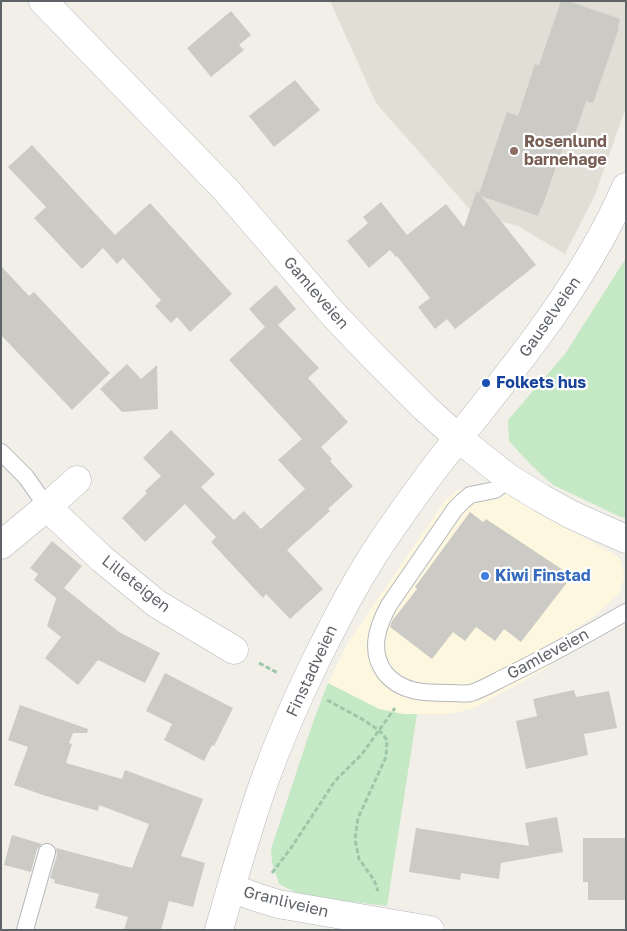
<!DOCTYPE html>
<style>
body{margin:0}
#map{position:relative;width:627px;height:931px;overflow:hidden;background:#f1efe8;font-family:"Golos Text",sans-serif}
canvas{display:block}
.frame{position:absolute;inset:0;border:2px solid #5f6368;pointer-events:none}
</style>
<div id="map">
<canvas width="627" height="931"></canvas>
<div class="frame"></div>
</div>
<script>
const g = document.querySelector('canvas').getContext('2d');
g.lineJoin = 'round';
function fill(path, color) { g.fillStyle = color; g.fill(path, 'evenodd'); }
function strokePath(path, color, width, dash) { g.strokeStyle = color; g.lineWidth = width; g.lineCap = dash ? 'butt' : 'round'; g.setLineDash(dash || []); g.stroke(path); }
function label(font, color, halo, rows, align = 'center') {
  g.font = font + ' "Golos Text",sans-serif'; g.lineWidth = 4.5; g.setLineDash([]); g.textBaseline = 'middle'; g.strokeStyle = halo; g.fillStyle = color; for (const [text, x, y, turn = 0] of rows) {
    g.save(); g.translate(x, y); g.rotate((+turn || 0) * Math.PI / 180); g.textAlign = isNaN(turn) ? turn : align; if (halo) g.strokeText(text, 0, 0); g.fillText(text, 0, 0); g.restore();
  }
}
fill(new Path2D(`
 M 465,488 L 477,491 L 504,492 L 523,504 L 612,553 L 620,559 L 623,568 L 624,577 L 619,594 L 593,617 L 539,651 L 549,667 L 474,708 L 450,714 L 403,714 L 379,709 L 328,683 L 348,642 L 447,498 L 458,490 Z`), '#fef7e0');
fill(new Path2D(`
 M 330,1 L 626,1 L 626,107 L 595,195 L 565,254 L 518,226 L 473,213 L 376,103 Z`), '#e1ded6');
fill(new Path2D(`
 M 626,258 L 626,518 L 621,517 L 553,485 L 531,465 L 509,441 L 508,420 L 565,354 Z
 M 328,683 L 379,709 L 403,714 L 417,714 L 387,906 L 303,896 L 279,884 L 272,862 L 271,849 L 313,722 Z`), '#c5e8c5');
fill(new Path2D(`
 M 561,1 L 568,1 L 620,19 L 618,28 L 619,28 L 593,103 L 586,101 L 574,137 L 567,135 L 542,207 L 541,207 L 538,216 L 481,196 L 536,265 L 455,329 L 447,319 L 435,329 L 418,307 L 430,298 L 397,256 L 396,257 L 390,250 L 369,268 L 347,241 L 368,223 L 363,217 L 381,202 L 407,235 L 446,204 L 464,227 L 477,190 L 479,194 L 507,112 L 518,116 L 535,64 L 539,65 Z
 M 231,11 L 251,35 L 239,45 L 244,50 L 211,77 L 187,48 Z
 M 295,80 L 320,110 L 274,147 L 249,116 Z
 M 32,145 L 115,235 L 150,203 L 232,294 L 190,332 L 177,317 L 171,323 L 155,306 L 161,300 L 123,258 L 117,264 L 103,248 L 82,269 L 34,218 L 46,207 L 8,167 Z
 M 1,266 L 29,296 L 34,292 L 110,373 L 72,410 L 1,335 Z
 M 276,285 L 296,309 L 278,325 L 319,368 L 308,378 L 348,422 L 321,447 L 332,459 L 330,461 L 353,486 L 328,509 L 330,511 L 287,550 L 323,589 L 290,619 L 266,594 L 263,598 L 211,542 L 216,537 L 185,504 L 145,542 L 122,518 L 147,493 L 145,491 L 161,476 L 143,458 L 171,430 L 215,474 L 201,487 L 234,520 L 244,511 L 261,529 L 305,489 L 278,460 L 302,439 L 229,360 L 265,327 L 249,309 Z
 M 127,364 L 141,379 L 157,365 L 158,409 L 122,412 L 100,389 Z
 M 470,512 L 483,522 L 486,519 L 572,576 L 521,642 L 504,629 L 495,641 L 476,627 L 465,641 L 453,632 L 432,659 L 390,627 L 392,621 L 417,589 L 415,587 Z
 M 52,541 L 82,566 L 64,588 L 119,632 L 160,653 L 145,683 L 98,660 L 78,685 L 45,658 L 61,637 L 47,626 L 57,596 L 56,598 L 34,580 L 38,574 L 30,568 Z
 M 165,673 L 233,708 L 214,746 L 212,745 L 204,761 L 164,740 L 172,724 L 146,711 Z
 M 574,690 L 576,697 L 609,691 L 617,728 L 584,734 L 588,755 L 526,769 L 516,721 L 537,716 L 533,699 Z
 M 20,705 L 88,729 L 87,733 L 73,733 L 69,743 L 72,744 L 66,763 L 122,779 L 125,770 L 203,799 L 181,856 L 205,863 L 193,907 L 169,901 L 161,930 L 124,930 L 128,917 L 95,908 L 99,894 L 54,883 L 55,880 L 50,878 L 57,855 L 56,848 L 132,868 L 149,824 L 99,805 L 98,811 L 46,796 L 14,785 L 28,747 L 8,740 Z
 M 557,817 L 563,852 L 501,863 L 499,879 L 461,873 L 460,880 L 409,872 L 416,828 L 529,846 L 525,823 Z
 M 12,835 L 42,844 L 37,849 L 31,872 L 4,865 Z
 M 583,838 L 626,838 L 626,900 L 588,900 L 588,882 L 583,882 Z`), '#cccac5');
const lane = new Path2D(`
 M 1,452 L 26,477 L 47,507
 M 507,477 L 500,486 L 495,490 L 470,495 L 463,501 L 455,509 L 389,605 C 377,627 369,651 385,673 C 402,694 428,693 452,693 C 457,693 465,694 471,693 C 481,690 495,682 505,677 C 546,657 586,635 626,612
 M 25,930 L 47,852`);
const street = new Path2D(`
 M 43,1 L 226,190 L 334,315 L 372,355 L 425,408 L 458,438 L 507,477 L 541,498 L 570,514 L 592,524 L 626,539
 M 47,507 L 102,559 L 157,604 L 234,650
 M 1,545 L 47,507 L 77,480
 M 231,888 L 256,897 L 278,904 L 430,930
 M 219,930 C 233,880 247,831 264,782 C 279,740 297,699 316,660 C 338,616 360,573 388,533 C 406,507 424,481 444,456 C 511,371 582,288 626,187`);
strokePath(lane, '#b5b8bc', 18);
strokePath(street, '#b5b8bc', 29);
strokePath(new Path2D(`
 M 259,663 L 278,673
 M 327,700 L 362,719 L 380,731 L 387,740 L 386,757 L 358,818 L 355,839 L 359,859 L 374,880 L 378,891
 M 272,873 L 291,848 L 335,781 L 362,754 L 395,708`), '#9cc7a9', 3, [5, 2.5]);
strokePath(lane, '#fff', 16);
strokePath(street, '#fff', 28);
for (const [x, y, r, color] of [
 [514,151,5,"#8d6e63"],
 [486,383,5,"#1a4fb4"],
 [485,576,5,"#3f7fe0"]
]) { const dot = new Path2D(); dot.arc(x, y, r, 0, 2 * Math.PI); g.fillStyle = color; g.fill(dot); strokePath(dot, '#fff', 2); }
label('bold 16px', '#785e54', '#fff', [
 ["Rosenlund",524,142],
 ["barnehage",524,160]
], 'left');
label('16px', '#5f6368', '#fff', [
 ["Gamleveien",316,293,49],
 ["Gauselveien",550,317,-55],
 ["Lilleteigen",136,584,38],
 ["Gamleveien",548,654,-28],
 ["Finstadveien",312,671,-65],
 ["Granliveien",286,902,14]
]);
label('bold 16px', '#164399', '#fff', [
 ["Folkets hus",496,383]
], 'left');
label('bold 16px', '#366cbe', '#fff', [
 ["Kiwi Finstad",495,576]
], 'left');
</script>
